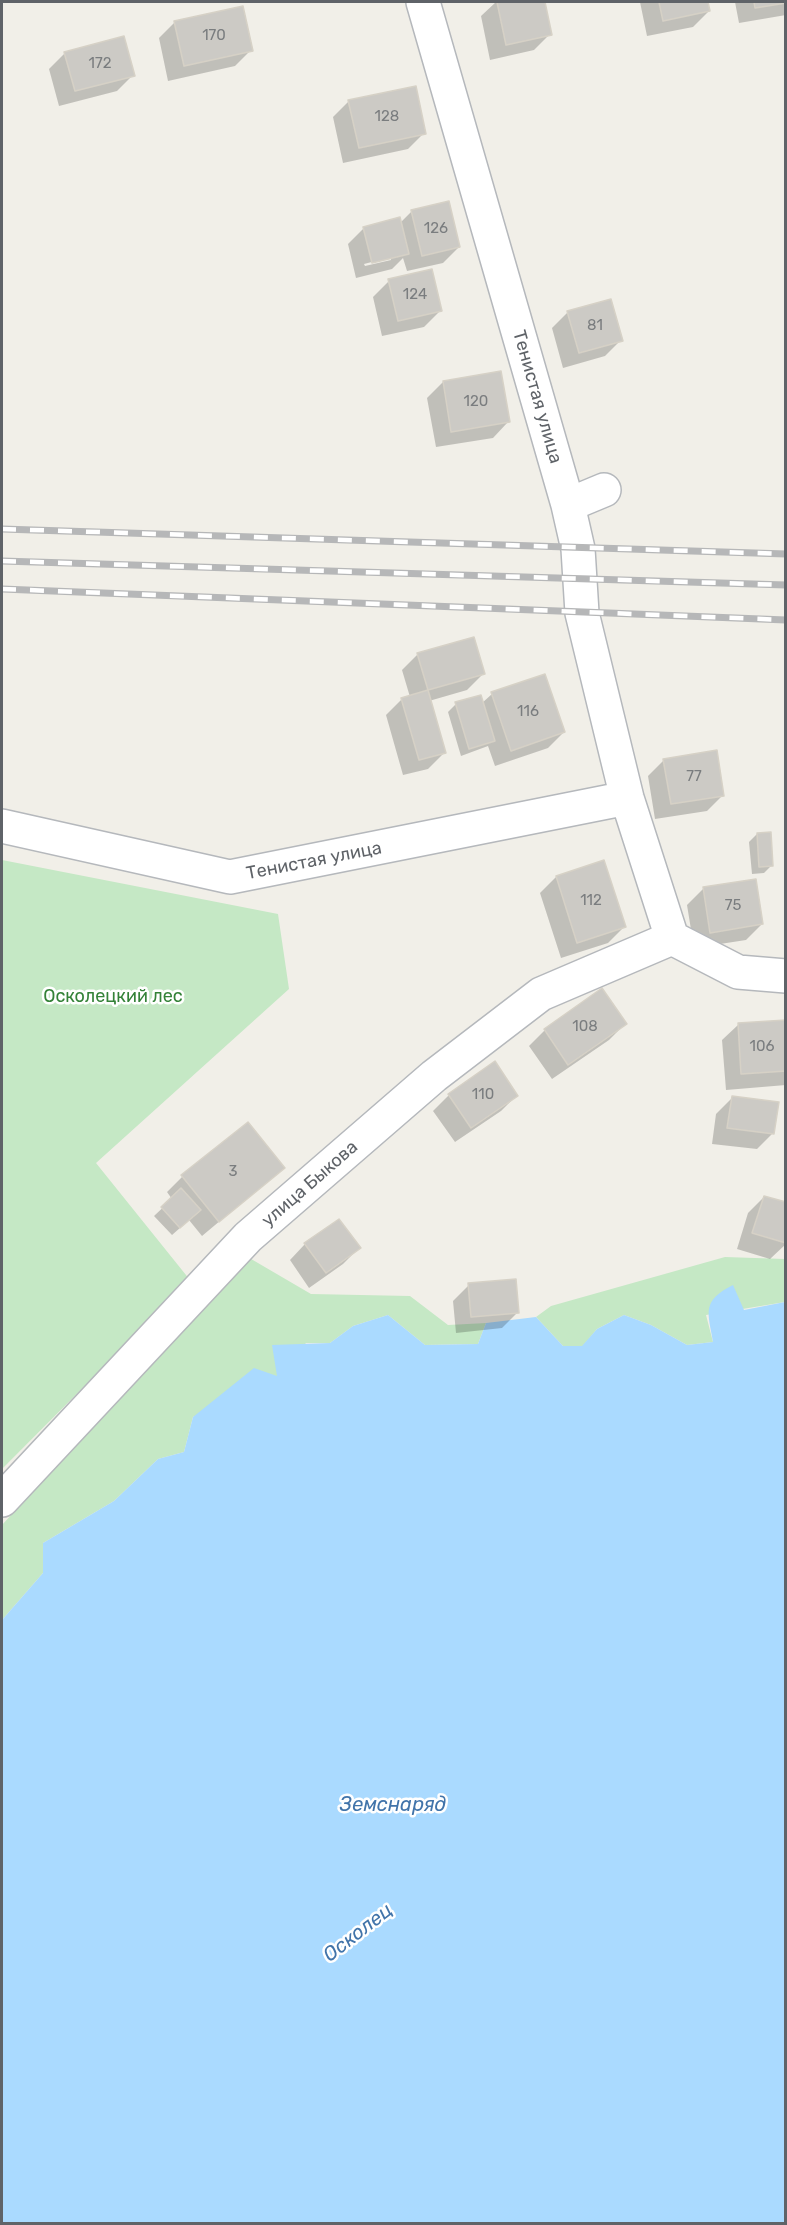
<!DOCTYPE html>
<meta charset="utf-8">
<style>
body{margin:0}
#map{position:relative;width:787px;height:2225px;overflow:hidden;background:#f1efe8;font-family:Rubik,sans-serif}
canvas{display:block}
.frame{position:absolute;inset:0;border:3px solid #5f6368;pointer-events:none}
</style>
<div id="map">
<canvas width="787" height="2225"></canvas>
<div class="frame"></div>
</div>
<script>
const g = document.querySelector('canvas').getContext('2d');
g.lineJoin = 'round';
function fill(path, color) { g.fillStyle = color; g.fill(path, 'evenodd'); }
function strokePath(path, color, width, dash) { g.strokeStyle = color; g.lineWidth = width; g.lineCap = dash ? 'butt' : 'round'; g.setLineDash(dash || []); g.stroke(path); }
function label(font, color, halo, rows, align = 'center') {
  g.font = font + ' Rubik,sans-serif'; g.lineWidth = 5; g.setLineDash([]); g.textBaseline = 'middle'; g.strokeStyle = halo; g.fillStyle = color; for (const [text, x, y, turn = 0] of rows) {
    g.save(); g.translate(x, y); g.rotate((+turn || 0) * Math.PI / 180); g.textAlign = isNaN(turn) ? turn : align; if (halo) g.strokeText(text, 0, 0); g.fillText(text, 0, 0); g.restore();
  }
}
fill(new Path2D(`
 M 2,860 L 278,914 L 289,989 L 96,1163 L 190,1280 L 2,1469 Z
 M 246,1256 L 311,1294 L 410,1296 L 448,1325 L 486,1323 L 478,1344 L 425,1345 L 388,1315 L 353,1326 L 330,1343 L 306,1343 L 278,1376 L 193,1417 L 184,1452 L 158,1459 L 114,1501 L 43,1543 L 43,1573 L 2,1620 L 2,1525 Z
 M 725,1257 L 785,1259 L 785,1302 L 706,1315 L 713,1342 L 687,1345 L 651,1325 L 624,1315 L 597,1329 L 583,1346 L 563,1346 L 536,1317 L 551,1306 Z`), '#c5e8c5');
fill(new Path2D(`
 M 733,1285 L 744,1310 L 785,1302 L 785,2223 L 2,2223 L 2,1620 L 43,1573 L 43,1543 L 114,1501 L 158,1459 L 184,1452 L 193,1417 L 254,1368 L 277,1376 L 272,1345 L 330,1343 L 353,1326 L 388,1315 L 425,1345 L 478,1344 L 486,1323 L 536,1317 L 563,1346 L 582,1346 L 597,1329 L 624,1315 L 651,1325 L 687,1345 L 713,1342 C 708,1312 701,1301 733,1285 Z`), '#aadaff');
fill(new Path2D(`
 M 496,2 L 543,2 L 550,34 L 534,50 L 490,60 L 481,16 Z
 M 640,2 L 707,2 L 709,11 L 693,27 L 647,36 Z
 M 735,2 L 786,2 L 786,15 L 739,23 Z
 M 175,22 L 251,50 L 235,66 L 168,81 L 159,38 Z
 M 65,53 L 133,75 L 117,91 L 59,106 L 49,69 Z
 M 349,101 L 424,133 L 408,149 L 343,163 L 333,117 Z
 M 412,211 L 459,247 L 443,263 L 407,271 L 403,258 L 392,269 L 356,278 L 348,244 L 364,228 L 400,223 ZM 391,257 L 391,260 L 365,266 L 364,264 Z
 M 389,281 L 440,311 L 424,327 L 382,336 L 373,297 Z
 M 568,312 L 621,340 L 605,356 L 563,368 L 552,328 Z
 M 443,382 L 508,422 L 493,438 L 436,447 L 427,398 Z
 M 418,654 L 483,674 L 467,690 L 429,701 L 444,753 L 428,769 L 403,775 L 386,715 L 402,699 L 410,697 L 402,670 Z
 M 492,694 L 564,732 L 548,748 L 495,766 L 488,746 L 461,756 L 448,712 L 456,704 L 482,703 Z
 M 664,760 L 723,795 L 707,811 L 655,819 L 648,776 Z
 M 757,834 L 772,865 L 764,873 L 752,874 L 749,842 Z
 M 603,862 L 624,927 L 608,943 L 561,958 L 540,893 L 556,877 Z
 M 703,889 L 762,924 L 746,940 L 694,948 L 687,905 Z
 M 602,990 L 625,1024 L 609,1040 L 552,1079 L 529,1046 L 545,1030 Z
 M 786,1021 L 786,1085 L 726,1090 L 722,1040 L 738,1025 Z
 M 449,1095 L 516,1096 L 501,1111 L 455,1142 L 433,1111 Z
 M 732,1098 L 773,1133 L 757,1149 L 712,1144 L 716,1114 Z
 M 283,1168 L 202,1236 L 189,1220 L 172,1235 L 154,1216 L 172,1199 L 167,1192 L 182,1177 Z
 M 764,1197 L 786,1204 L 786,1244 L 770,1259 L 737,1249 L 748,1213 Z
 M 305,1244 L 359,1248 L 343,1264 L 309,1288 L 290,1260 Z
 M 469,1285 L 518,1312 L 502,1328 L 456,1333 L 453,1301 Z`), '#0003');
const building = new Path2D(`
 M 497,2 L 545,2 L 552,35 L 506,45 Z
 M 659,2 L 708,2 L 710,11 L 663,21 Z
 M 754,2 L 786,2 L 786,3 L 755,8 Z
 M 243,6 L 253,51 L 184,66 L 174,21 Z
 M 124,36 L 135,76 L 75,91 L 64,52 Z
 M 416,86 L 426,134 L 359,148 L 348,100 Z
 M 449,201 L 460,247 L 422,256 L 411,210 Z
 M 400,217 L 409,254 L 372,263 L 363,227 Z
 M 432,269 L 442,311 L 398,321 L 388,279 Z
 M 611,299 L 623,341 L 579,353 L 567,311 Z
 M 501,371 L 510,422 L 451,432 L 443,381 Z
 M 474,637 L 485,674 L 428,690 L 417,653 Z
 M 545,674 L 565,732 L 511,751 L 491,692 Z
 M 428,690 L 446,753 L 419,760 L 401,698 Z
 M 481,695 L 495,741 L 469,749 L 455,702 Z
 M 717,750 L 724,796 L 671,804 L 663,759 Z
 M 771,832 L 773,866 L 759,867 L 757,833 Z
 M 604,860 L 626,927 L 577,943 L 556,876 Z
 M 756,879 L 763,924 L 710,933 L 703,887 Z
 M 602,988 L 627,1024 L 568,1065 L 544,1029 Z
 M 786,1020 L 786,1071 L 741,1074 L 738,1023 Z
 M 495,1061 L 518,1096 L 471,1128 L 448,1094 Z
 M 732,1096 L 779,1102 L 774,1134 L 727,1128 Z
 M 248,1122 L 285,1168 L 219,1222 L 181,1175 Z
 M 181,1188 L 201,1210 L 180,1228 L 161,1207 Z
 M 764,1196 L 786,1202 L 786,1243 L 752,1233 Z
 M 339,1219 L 361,1248 L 326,1273 L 304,1243 Z
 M 516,1279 L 519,1313 L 471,1317 L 468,1283 Z`);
fill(building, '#cccac5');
strokePath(building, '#d6d1c6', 1.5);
const minor = new Path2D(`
 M 423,2 L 568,505 L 578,549 L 582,613 L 627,798 L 672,938 L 738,972 L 786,976
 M 568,505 L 604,490
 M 2,826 L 230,877 L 627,798
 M 2,1500 L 248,1237 L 434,1076 L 541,994 L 672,938`);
strokePath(minor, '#b5b8bc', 36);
strokePath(minor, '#fff', 33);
const rail = new Path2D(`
 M 2,529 L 786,554
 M 2,561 L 786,585
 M 2,589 L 786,620`);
strokePath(rail, '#b6b7b8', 7);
strokePath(rail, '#fff', 4.5, [14]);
label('15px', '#7a7d7f', null, [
 ["170",214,36],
 ["172",100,64],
 ["128",387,117],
 ["126",436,229],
 ["124",415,295],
 ["81",595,326],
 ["120",476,402],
 ["116",528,712],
 ["77",694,777],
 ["112",591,901],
 ["75",733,906],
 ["108",585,1027],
 ["106",762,1047],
 ["110",483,1095],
 ["3",233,1172]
]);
label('18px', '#5f6368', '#fff', [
 ["Тенистая улица",537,397,74],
 ["Тенистая улица",314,861,-11],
 ["улица Быкова",310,1184,-41]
]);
label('18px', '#348238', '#fff', [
 ["Осколецкий лес",113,997]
]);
label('italic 20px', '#4174aa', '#fff', [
 ["Земснаряд",393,1805],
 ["Осколец",358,1933,-38]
]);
</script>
